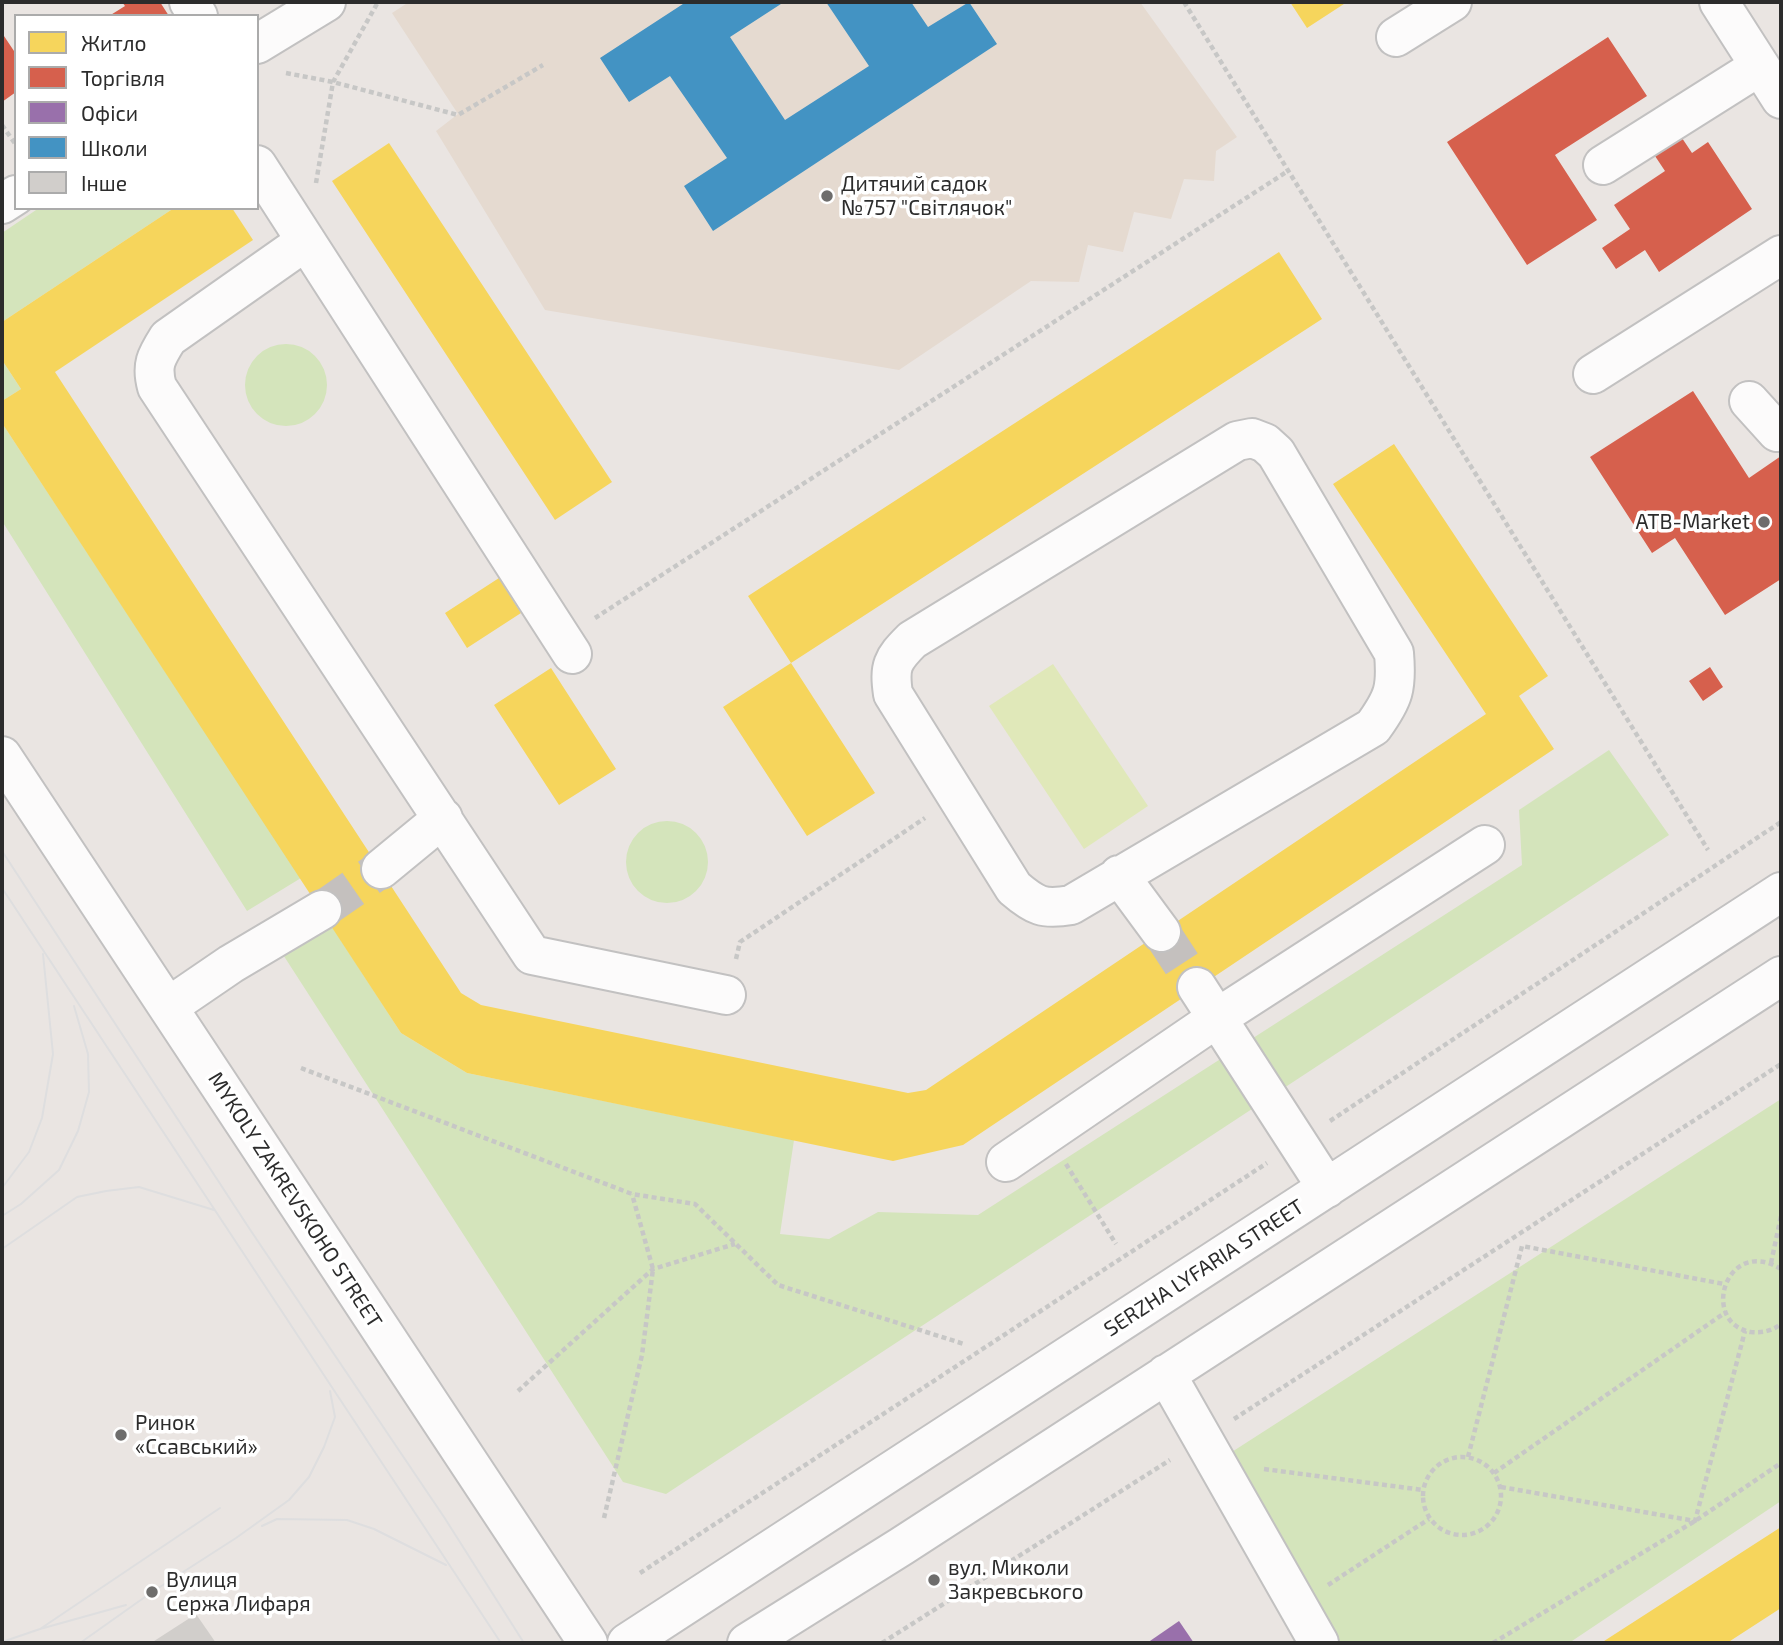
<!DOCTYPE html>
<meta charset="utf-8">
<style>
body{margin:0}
#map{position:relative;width:1783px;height:1645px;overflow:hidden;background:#eae5e2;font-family:"Exo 2",sans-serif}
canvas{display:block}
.frame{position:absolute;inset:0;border:4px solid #2c2c2c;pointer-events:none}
.legend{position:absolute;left:14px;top:14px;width:245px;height:196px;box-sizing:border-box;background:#fff;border:2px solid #ababab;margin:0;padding:9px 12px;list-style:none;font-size:21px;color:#2c2c2c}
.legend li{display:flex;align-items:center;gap:14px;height:35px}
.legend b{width:35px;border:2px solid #ababab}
</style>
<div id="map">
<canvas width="1783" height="1645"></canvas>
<div class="frame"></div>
<ul class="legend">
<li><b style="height:19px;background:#f6d55c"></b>Житло</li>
<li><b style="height:19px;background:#d6604d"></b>Торгівля</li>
<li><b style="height:19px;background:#9970ab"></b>Офіси</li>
<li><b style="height:19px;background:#4393c3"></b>Школи</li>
<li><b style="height:19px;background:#d1cecb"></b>Інше</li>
</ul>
</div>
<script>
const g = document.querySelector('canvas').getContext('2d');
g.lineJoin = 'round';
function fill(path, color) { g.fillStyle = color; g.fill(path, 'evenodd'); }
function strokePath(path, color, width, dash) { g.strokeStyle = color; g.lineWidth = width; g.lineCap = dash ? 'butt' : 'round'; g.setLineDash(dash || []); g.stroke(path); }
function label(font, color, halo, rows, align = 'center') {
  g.font = font + ' "Exo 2",sans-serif'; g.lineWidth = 7; g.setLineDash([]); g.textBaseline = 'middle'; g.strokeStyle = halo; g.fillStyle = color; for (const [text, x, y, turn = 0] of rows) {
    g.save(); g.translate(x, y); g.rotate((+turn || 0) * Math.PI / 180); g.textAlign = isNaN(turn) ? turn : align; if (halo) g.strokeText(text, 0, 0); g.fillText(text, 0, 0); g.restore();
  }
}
fill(new Path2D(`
 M 409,2 L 1140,2 L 1237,137 L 1216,151 L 1214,181 L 1184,179 L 1171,219 L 1134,212 L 1123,252 L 1088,245 L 1079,282 L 1031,281 L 899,370 L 545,310 L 436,131 L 458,114 L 392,13 Z`), '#e5dad0');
fill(new Path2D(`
 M 39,208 L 174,208 L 2,322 L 2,233 Z
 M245 385a41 41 0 1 1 82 0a41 41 0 1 1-82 0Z
 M 2,360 L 21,389 L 2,401 Z
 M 2,423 L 301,878 L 247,911 L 2,521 Z
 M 1609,750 L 1669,835 L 666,1494 L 623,1482 L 280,950 L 326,917 L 401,1033 L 467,1073 L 794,1140 L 780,1234 L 829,1239 L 878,1212 L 978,1215 L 1522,865 L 1519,810 Z
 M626 862a41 41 0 1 1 82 0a41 41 0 1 1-82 0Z
 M 1781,1099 L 1781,1501 L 1569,1643 L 1337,1643 L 1224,1457 Z`), '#d4e4bb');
fill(new Path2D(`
 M 1053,664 L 1148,806 L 1084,849 L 989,706 Z`), '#e0e8b9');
fill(new Path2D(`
 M 1290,2 L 1347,2 L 1307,28 Z
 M 389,143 L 612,482 L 555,520 L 332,181 Z
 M 174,208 L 232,208 L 253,240 L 55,372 L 461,993 L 481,1005 L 908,1093 L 926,1090 L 1486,714 L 1333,484 L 1394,444 L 1548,676 L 1519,696 L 1554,749 L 963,1145 L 893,1161 L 467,1073 L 401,1033 L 2,423 L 2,401 L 21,389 L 2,360 L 2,322 Z
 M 1279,252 L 1322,319 L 791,663 L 748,596 Z
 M 499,578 L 521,613 L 467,648 L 445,613 Z
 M 791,663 L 875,793 L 807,836 L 723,707 Z
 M 551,668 L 616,769 L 559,805 L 494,705 Z
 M 1781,1527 L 1781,1608 L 1727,1643 L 1601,1643 Z`), '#f6d55c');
fill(new Path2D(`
 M 122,2 L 160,2 L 169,16 L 109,16 L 125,6 Z
 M 2,33 L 16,54 L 16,92 L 2,102 Z
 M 1608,37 L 1647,96 L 1555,155 L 1597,220 L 1527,265 L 1447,142 Z
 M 1674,126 L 1692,153 L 1708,142 L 1752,209 L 1659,272 L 1645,250 L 1616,269 L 1602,248 L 1630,229 L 1614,205 L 1665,171 L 1647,144 Z
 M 1693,391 L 1749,478 L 1781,456 L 1781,579 L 1725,615 L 1675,538 L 1652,553 L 1590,457 Z
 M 1710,667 L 1723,687 L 1703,701 L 1689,681 Z`), '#d6604d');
fill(new Path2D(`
 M 1179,1621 L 1194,1643 L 1147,1643 Z`), '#9970ab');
fill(new Path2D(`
 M 686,2 L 784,2 L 730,37 L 785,120 L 869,66 L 826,2 L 911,2 L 928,27 L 969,2 L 997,44 L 713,231 L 684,186 L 727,158 L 670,76 L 629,102 L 600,58 Z`), '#4393c3');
fill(new Path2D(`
 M 196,1614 L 216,1643 L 151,1643 Z`), '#d1cecb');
strokePath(new Path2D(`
 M 322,910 L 381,869
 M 1161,932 L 1197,987`), '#c4c0be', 38, [38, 19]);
const minor = new Path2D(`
 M 189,2 L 198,16
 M 1719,2 L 1781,99
 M 1396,37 L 1452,2
 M 257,44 L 326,2
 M 257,165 L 572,654
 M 1603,165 L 1760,66
 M 2,204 L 16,195
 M 306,241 L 168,338 C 156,357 151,365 157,387 L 532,955 L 726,995
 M 1593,374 L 1781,255
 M 1749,401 L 1777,432 L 1781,430
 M 1252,438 L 1265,443 L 1276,453 L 1394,653 C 1397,688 1394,698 1373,727 L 1071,905 C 1043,910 1035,906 1014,888 L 893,694 C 889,666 892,660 912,640 L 1237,441 Z
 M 2,756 L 588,1643
 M 381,869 L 443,818
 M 1119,875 L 1161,932
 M 1197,987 L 1327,1188
 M 168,1007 L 231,964 L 322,910
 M 1006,1162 L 1217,1018 L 1485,845
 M 1166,1374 L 1319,1643
 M 627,1643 L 1781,892
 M 747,1643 L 902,1546 L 1781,976`);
strokePath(minor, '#c2c1c1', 42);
strokePath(new Path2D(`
 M 1184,2 L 1708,850
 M 286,73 L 333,82 L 458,115 L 543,65
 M 2,125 L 16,145
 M 316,183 L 333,82 L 378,2
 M 595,618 L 1288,171
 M 736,959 L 740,942 L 925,818
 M 301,1068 L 632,1194 L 695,1204 L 778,1285 L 964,1344
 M 1330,1121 L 1781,822
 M 1066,1164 L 1116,1244
 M 1771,1263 L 1781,1216
 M 1781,1269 C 1726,1235 1699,1323 1751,1332 C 1763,1333 1772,1331 1781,1324
 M 518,1391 L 653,1269 L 735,1244
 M 1234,1419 L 1781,1064
 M1423 1496a39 39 0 1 1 78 0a39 39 0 1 1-78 0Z
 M 1468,1457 L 1522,1246 L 1724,1284
 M 1264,1469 L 1423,1490
 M 1494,1473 L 1726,1312
 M 1501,1487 L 1695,1521 L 1745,1331
 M 604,1518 L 642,1355 L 653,1269 L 632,1194
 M 640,1573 L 1267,1163
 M 1328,1585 L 1429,1519
 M 882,1643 L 1170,1460
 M 1493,1643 L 1695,1521 L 1781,1463`), '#c7c7c6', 4.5, [5, 3.5]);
strokePath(minor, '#fcfbfb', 38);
strokePath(new Path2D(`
 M 2,851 L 251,1231 L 444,1517 L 524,1643
 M 2,888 L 501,1643
 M 2,1188 L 29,1152 L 42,1118 L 53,1054 L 43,954
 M 2,1216 L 21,1204 L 59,1170 L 78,1131 L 89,1092 L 88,1054 L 74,1006
 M 2,1249 L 77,1197 L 106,1191 L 139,1187 L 214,1210
 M 262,1526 L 277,1519 L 347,1520 L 374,1529 L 446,1565
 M 40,1629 L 220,1508
 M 2,1642 L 40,1629 L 126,1605
 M 80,1643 L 152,1592 L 236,1538 L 289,1500 L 309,1477 L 324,1447 L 335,1417 L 330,1391`), '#dededf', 2);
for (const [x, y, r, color] of [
 [827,196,7,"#6e6d6c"],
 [1764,522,7,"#6e6d6c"],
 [121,1435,7,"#6e6d6c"],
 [934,1580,7,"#6e6d6c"],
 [152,1592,7,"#6e6d6c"]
]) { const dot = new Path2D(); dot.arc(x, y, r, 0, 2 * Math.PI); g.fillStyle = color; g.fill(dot); strokePath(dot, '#fff', 2.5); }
label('21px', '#2c2c2c', '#fff', [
 ["Дитячий садок",841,184],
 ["№757 \"Світлячок\"",841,208],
 ["ATB-Market",1750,522,"right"],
 ["Ринок",135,1423],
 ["«Ссавський»",135,1447],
 ["вул. Миколи",948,1568],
 ["Закревського",948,1592],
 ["Вулиця",166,1580],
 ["Сержа Лифаря",166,1604]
], 'left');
label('21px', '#2c2c2c', '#fff', [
 ["MYKOLY ZAKREVSKOHO STREET",295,1200,57],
 ["SERZHA LYFARIA STREET",1204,1268,-33]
]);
</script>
